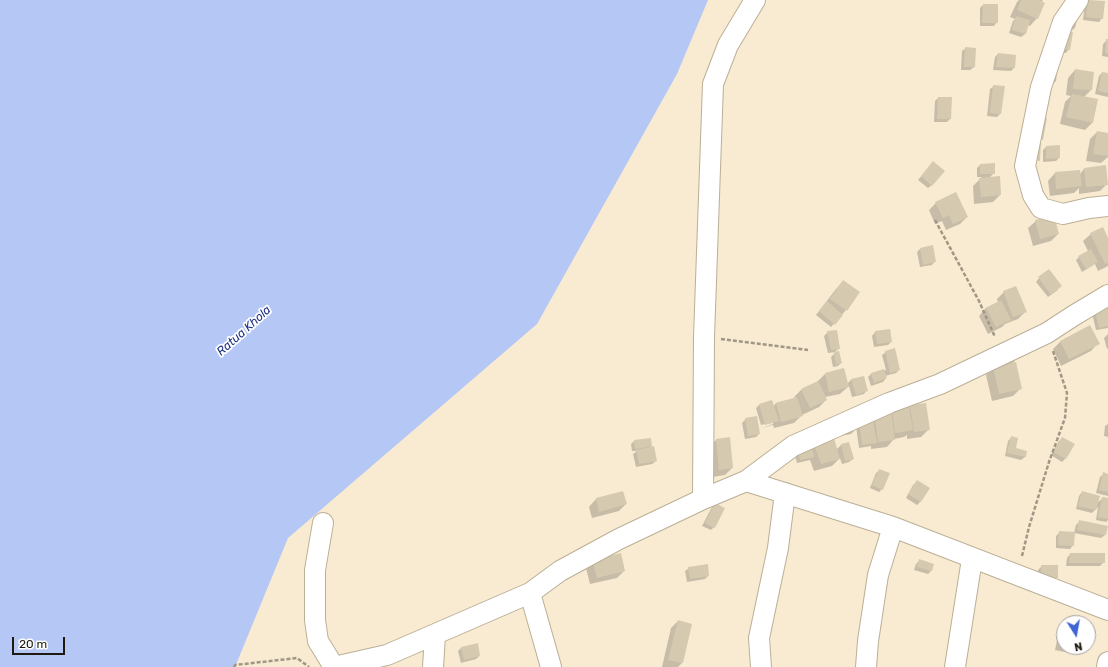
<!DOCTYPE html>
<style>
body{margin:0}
#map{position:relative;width:1108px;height:667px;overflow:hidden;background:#f8ebd2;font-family:Rubik,sans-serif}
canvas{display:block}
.north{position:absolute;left:1056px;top:615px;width:40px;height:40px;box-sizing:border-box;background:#fff;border:1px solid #a5a3a0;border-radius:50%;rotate:169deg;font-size:11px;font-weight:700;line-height:16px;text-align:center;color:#1e1a11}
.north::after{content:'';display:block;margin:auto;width:14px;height:18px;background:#4063d5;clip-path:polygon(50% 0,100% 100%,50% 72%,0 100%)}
.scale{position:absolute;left:12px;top:637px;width:53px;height:18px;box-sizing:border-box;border:2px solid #1e1a11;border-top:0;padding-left:5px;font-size:12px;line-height:14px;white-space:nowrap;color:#1e1a11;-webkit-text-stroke:3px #fff;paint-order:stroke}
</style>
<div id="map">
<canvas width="1108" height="667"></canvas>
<div class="north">N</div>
<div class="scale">20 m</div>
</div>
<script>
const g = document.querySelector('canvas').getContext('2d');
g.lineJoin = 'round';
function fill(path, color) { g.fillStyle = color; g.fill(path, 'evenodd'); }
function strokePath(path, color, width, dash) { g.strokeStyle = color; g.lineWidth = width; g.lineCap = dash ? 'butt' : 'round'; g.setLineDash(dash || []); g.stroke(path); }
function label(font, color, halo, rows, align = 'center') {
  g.font = font + ' Rubik,sans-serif'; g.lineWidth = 3.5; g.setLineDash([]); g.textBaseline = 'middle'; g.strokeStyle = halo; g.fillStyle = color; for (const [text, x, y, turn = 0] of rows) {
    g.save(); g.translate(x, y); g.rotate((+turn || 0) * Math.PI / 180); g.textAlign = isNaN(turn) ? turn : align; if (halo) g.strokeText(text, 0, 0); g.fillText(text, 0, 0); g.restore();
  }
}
fill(new Path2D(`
 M 0,0 L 708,0 L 677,74 L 537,324 L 288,538 L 235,667 L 0,667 Z`), '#b4c7f5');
fill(new Path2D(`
 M 1019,0 L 1043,0 L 1041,2 L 1037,18 L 1030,26 L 1027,25 L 1025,34 L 1021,37 L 1009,33 L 1013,21 L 1015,19 L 1010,17 L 1017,2 Z
 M 1089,1 L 1102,18 L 1099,22 L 1083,20 L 1085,4 Z
 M 983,5 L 997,22 L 994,26 L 980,26 L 980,8 Z
 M 1079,11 L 1075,28 L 1071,31 L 1066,30 Z
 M 1059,35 L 1069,49 L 1066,53 L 1056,52 Z
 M 1107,40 L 1108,40 L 1108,57 L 1102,56 L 1103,44 Z
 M 966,48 L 974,67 L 970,70 L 961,70 L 962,51 Z
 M 998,54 L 1015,55 L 1014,68 L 1011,71 L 993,70 L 995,57 Z
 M 1058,64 L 1056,81 L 1053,84 L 1041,83 Z
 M 1075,70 L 1091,90 L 1084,97 L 1092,123 L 1085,130 L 1060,124 L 1065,102 L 1071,96 L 1066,95 L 1068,78 Z
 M 1102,73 L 1108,74 L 1108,97 L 1095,94 L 1099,76 Z
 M 994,86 L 1000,114 L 997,117 L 987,116 L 990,89 Z
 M 1041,87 L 1051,89 L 1048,107 L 1045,110 Z
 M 938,98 L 950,119 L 947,122 L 934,122 L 935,101 Z
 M 1097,132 L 1108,134 L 1108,157 L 1101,163 L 1086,161 L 1090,139 Z
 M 1046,147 L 1059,158 L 1056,161 L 1043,162 L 1043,150 Z
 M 994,164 L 994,173 L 989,178 L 999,177 L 1000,195 L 993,202 L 974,204 L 973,186 L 982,177 L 977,177 L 977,168 L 980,165 Z
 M 930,166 L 932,185 L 928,188 L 918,180 Z
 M 1084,169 L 1107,184 L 1100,191 L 1079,194 L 1079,188 L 1074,193 L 1050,196 L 1048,181 L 1055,173 L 1079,171 L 1080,174 Z
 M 936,203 L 967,217 L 960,224 L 946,230 L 942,221 L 935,224 L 929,210 Z
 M 1036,221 L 1058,234 L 1051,241 L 1033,246 L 1028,228 Z
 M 1091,234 L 1108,240 L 1108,266 L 1098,271 L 1095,264 L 1082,272 L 1076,260 L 1079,257 L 1088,251 L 1083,241 Z
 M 920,249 L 935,261 L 932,265 L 920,267 L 917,252 Z
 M 1039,278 L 1058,290 L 1048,297 L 1036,282 Z
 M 843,281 L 846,310 L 831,327 L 816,315 L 836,289 Z
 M 1004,292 L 1025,312 L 1018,319 L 1005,324 L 1002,327 L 988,334 L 979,316 L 986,308 L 998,302 L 997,299 Z
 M 1108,307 L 1108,328 L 1096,330 L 1092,313 Z
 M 1090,327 L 1098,343 L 1091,351 L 1061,366 L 1053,349 L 1060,342 Z
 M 890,330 L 891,342 L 888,345 L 874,347 L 872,336 L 875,332 Z
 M 828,332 L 839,348 L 834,353 L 841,363 L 838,366 L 833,367 L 831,357 L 836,352 L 828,353 L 824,336 Z
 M 1108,334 L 1108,348 L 1107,349 L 1104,338 Z
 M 1013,350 L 1015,361 L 1011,364 L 1020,389 L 1013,396 L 992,401 L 986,375 Z
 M 886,352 L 899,370 L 896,373 L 885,376 L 886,378 L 883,382 L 871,386 L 868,377 L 871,374 L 886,370 L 882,355 Z
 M 843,369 L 847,384 L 851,380 L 863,377 L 867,390 L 864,394 L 852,397 L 849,386 L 840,394 L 825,397 L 826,400 L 819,407 L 802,415 L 794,423 L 774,428 L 773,425 L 762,428 L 773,424 L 773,422 L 761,425 L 756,408 L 759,405 L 773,407 L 776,403 L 795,398 L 794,397 L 801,390 L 818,382 L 818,381 L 825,374 Z
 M 911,406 L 928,430 L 921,437 L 907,439 L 907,435 L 904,437 L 894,439 L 887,447 L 871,449 L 871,446 L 859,448 L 856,426 L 890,411 L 908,409 Z
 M 746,419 L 759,434 L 756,437 L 745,439 L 742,423 Z
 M 852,422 L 854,431 L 851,434 L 841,436 L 840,427 Z
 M 1108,424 L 1108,437 L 1104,436 L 1105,426 Z
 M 1012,437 L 1014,449 L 1026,452 L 1025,457 L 1021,460 L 1005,456 L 1008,441 Z
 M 729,438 L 732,468 L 725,475 L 712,477 L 709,447 L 716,440 Z
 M 1063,438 L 1074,445 L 1065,459 L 1062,462 L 1051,455 L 1059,441 Z
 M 650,439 L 651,448 L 656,461 L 652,464 L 636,467 L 633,454 L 637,451 L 632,451 L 631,444 L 634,441 Z
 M 815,444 L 837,449 L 841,445 L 853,459 L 849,462 L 842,464 L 840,458 L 832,466 L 814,471 L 810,460 L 797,463 L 794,452 Z
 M 880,470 L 882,489 L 879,492 L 870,488 L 876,473 Z
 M 1104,474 L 1108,475 L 1108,496 L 1096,493 L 1100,477 Z
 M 917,482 L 928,489 L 920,502 L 917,505 L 906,498 L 913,485 Z
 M 623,492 L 626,504 L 619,511 L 592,518 L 589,507 L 596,499 Z
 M 1082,492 L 1097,503 L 1103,498 L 1108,499 L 1108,520 L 1106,522 L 1096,520 L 1098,507 L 1092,513 L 1076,509 L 1079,496 Z
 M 715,504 L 714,527 L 711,530 L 702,526 L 712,507 Z
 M 1079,522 L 1105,535 L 1101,538 L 1074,533 L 1076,525 Z
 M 1060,532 L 1073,545 L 1070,549 L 1056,548 L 1056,536 Z
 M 1070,554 L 1104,562 L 1100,566 L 1066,566 L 1067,558 Z
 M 920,560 L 931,571 L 928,574 L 914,570 L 916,564 Z
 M 593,561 L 624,571 L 617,578 L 590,584 L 586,568 Z
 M 1042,566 L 1057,577 L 1053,581 L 1038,581 L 1038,570 Z
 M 689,568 L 708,576 L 705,579 L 687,582 L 685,571 Z
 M 678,621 L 682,663 L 678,667 L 662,667 L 671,628 Z
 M 1064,626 L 1064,647 L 1081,647 L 1074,654 L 1055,650 L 1059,631 Z
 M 461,648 L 479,656 L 476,659 L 461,663 L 458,651 Z`), '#0003');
fill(new Path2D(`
 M 1021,0 L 1039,0 L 1045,3 L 1038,19 L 1017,10 Z
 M 1088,0 L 1105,1 L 1103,19 L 1086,17 Z
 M 983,4 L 998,4 L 998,23 L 982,23 Z
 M 1016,16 L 1030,20 L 1026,34 L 1012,30 Z
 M 1062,30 L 1073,32 L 1070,50 L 1059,48 Z
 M 1106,39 L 1108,39 L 1108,54 L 1105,53 Z
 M 965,47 L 976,48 L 975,67 L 964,67 Z
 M 998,53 L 1016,55 L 1015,68 L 996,67 Z
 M 1075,69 L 1094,72 L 1092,90 L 1073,89 Z
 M 1102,72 L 1108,73 L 1108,93 L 1098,91 Z
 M 993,85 L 1005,86 L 1001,114 L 990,113 Z
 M 1072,94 L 1098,99 L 1093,123 L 1066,117 Z
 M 938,97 L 952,97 L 951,119 L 937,119 Z
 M 1036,116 L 1047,118 L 1043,140 L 1032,138 Z
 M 1097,131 L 1108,133 L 1108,156 L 1093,154 Z
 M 1034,141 L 1041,142 L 1040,161 L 1032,160 Z
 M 1060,145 L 1060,158 L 1046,159 L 1046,146 Z
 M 933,161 L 945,171 L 932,186 L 921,176 Z
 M 995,163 L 995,174 L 980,174 L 980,164 Z
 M 1106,165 L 1108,185 L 1086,187 L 1084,168 Z
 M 1080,170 L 1082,186 L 1056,189 L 1055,172 Z
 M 1000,176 L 1001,195 L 981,197 L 979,178 Z
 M 956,192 L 968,217 L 953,224 L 949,215 L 943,218 L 935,202 Z
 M 1054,215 L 1059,234 L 1040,239 L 1035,220 Z
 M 1103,227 L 1108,238 L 1108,263 L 1105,264 L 1090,233 Z
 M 933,245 L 936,262 L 923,265 L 920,248 Z
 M 1091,249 L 1098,262 L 1086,269 L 1078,256 Z
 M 1049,269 L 1062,286 L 1051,295 L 1038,277 Z
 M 843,280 L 860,292 L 847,311 L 830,299 Z
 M 1016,286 L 1027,312 L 1013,317 L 1003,291 Z
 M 1001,300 L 1011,320 L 996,327 L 986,308 Z
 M 827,301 L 843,315 L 835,325 L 819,311 Z
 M 1108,306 L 1108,326 L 1099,328 L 1095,309 Z
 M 1090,325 L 1100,344 L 1069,359 L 1060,341 Z
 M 890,329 L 892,342 L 877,344 L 875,331 Z
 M 837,330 L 840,349 L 831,350 L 827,331 Z
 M 895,348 L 900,370 L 890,373 L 885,351 Z
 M 839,351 L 842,363 L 836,365 L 834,352 Z
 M 1016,362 L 1022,389 L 999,394 L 993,367 Z
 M 844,368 L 849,387 L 829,392 L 825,373 Z
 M 884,369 L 887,378 L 874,383 L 871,373 Z
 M 864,376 L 868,391 L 856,395 L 851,379 Z
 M 818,381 L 827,400 L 810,408 L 801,389 Z
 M 797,397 L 803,416 L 781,422 L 776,403 Z
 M 772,400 L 779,421 L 765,425 L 759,404 Z
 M 926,403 L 930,430 L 914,432 L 910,405 Z
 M 909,406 L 913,430 L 895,433 L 892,408 Z
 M 891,410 L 895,440 L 878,442 L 874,412 Z
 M 757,416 L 760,434 L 748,436 L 745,418 Z
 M 873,420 L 877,443 L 862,445 L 859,422 Z
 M 1011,436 L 1018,438 L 1016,448 L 1027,451 L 1026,457 L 1007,453 Z
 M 730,437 L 733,468 L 719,470 L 716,439 Z
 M 1062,437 L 1075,444 L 1066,459 L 1053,452 Z
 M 651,438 L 652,446 L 635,449 L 634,440 Z
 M 834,438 L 840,459 L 821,464 L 814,444 Z
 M 849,442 L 854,459 L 845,461 L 841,444 Z
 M 811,444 L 814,457 L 800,460 L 797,448 Z
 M 654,446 L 657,461 L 639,464 L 636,450 Z
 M 879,469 L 890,473 L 883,490 L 872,485 Z
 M 1103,472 L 1108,474 L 1108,492 L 1099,490 Z
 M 917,480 L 930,488 L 921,502 L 908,494 Z
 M 623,491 L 627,504 L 599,512 L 596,498 Z
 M 1082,491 L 1100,496 L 1096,510 L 1078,506 Z
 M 1102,497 L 1108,498 L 1108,519 L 1098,517 Z
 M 715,503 L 725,508 L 715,528 L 705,523 Z
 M 1079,520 L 1108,526 L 1106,535 L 1077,530 Z
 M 1059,531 L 1075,532 L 1074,546 L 1058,545 Z
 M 621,553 L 625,571 L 597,578 L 592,560 Z
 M 1070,553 L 1105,553 L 1105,563 L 1069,563 Z
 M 919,559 L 934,564 L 932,571 L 917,567 Z
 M 708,564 L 709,576 L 690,579 L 688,567 Z
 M 1041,565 L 1058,565 L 1058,578 L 1041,578 Z
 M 678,620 L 692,624 L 683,663 L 668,660 Z
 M 478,643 L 480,656 L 464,660 L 461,647 Z`), '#d5c9b0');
const minor = new Path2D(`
 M 1078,0 L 1063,22 L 1041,87 L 1025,166 L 1033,195 L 1041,208 L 1063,214 L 1089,208 L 1108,206
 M 746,481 L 893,527 L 1108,610
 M 703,499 L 704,337 L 713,84 L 728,45 L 755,0
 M 323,523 L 315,570 L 315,620 L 318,641 L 334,667
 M 530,593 L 551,667
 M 334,667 L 387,655 L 530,593 L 560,571 L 619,539 L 703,499 L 746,481 L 793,446 L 889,403 L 940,384 L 1047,333 L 1073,316 L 1108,295
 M 433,667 L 435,635
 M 761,667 L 759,638 L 778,548 L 785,493
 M 866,667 L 868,641 L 878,575 L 893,527
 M 955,667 L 972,559
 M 1107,667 L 1108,662`);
strokePath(minor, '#bbaf97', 22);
strokePath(new Path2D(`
 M 935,220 L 979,301 L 995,337
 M 721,339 L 808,350
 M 1022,556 L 1029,527 L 1049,462 L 1065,418 L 1067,393 L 1053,351
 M 234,667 L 235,665 L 297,658 L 309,667`), '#a19785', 2.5, [4, 2]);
strokePath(minor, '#fff', 20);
label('italic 12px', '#1d3286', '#fff', [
 ["Ratua Khola",244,331,-42]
]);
</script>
